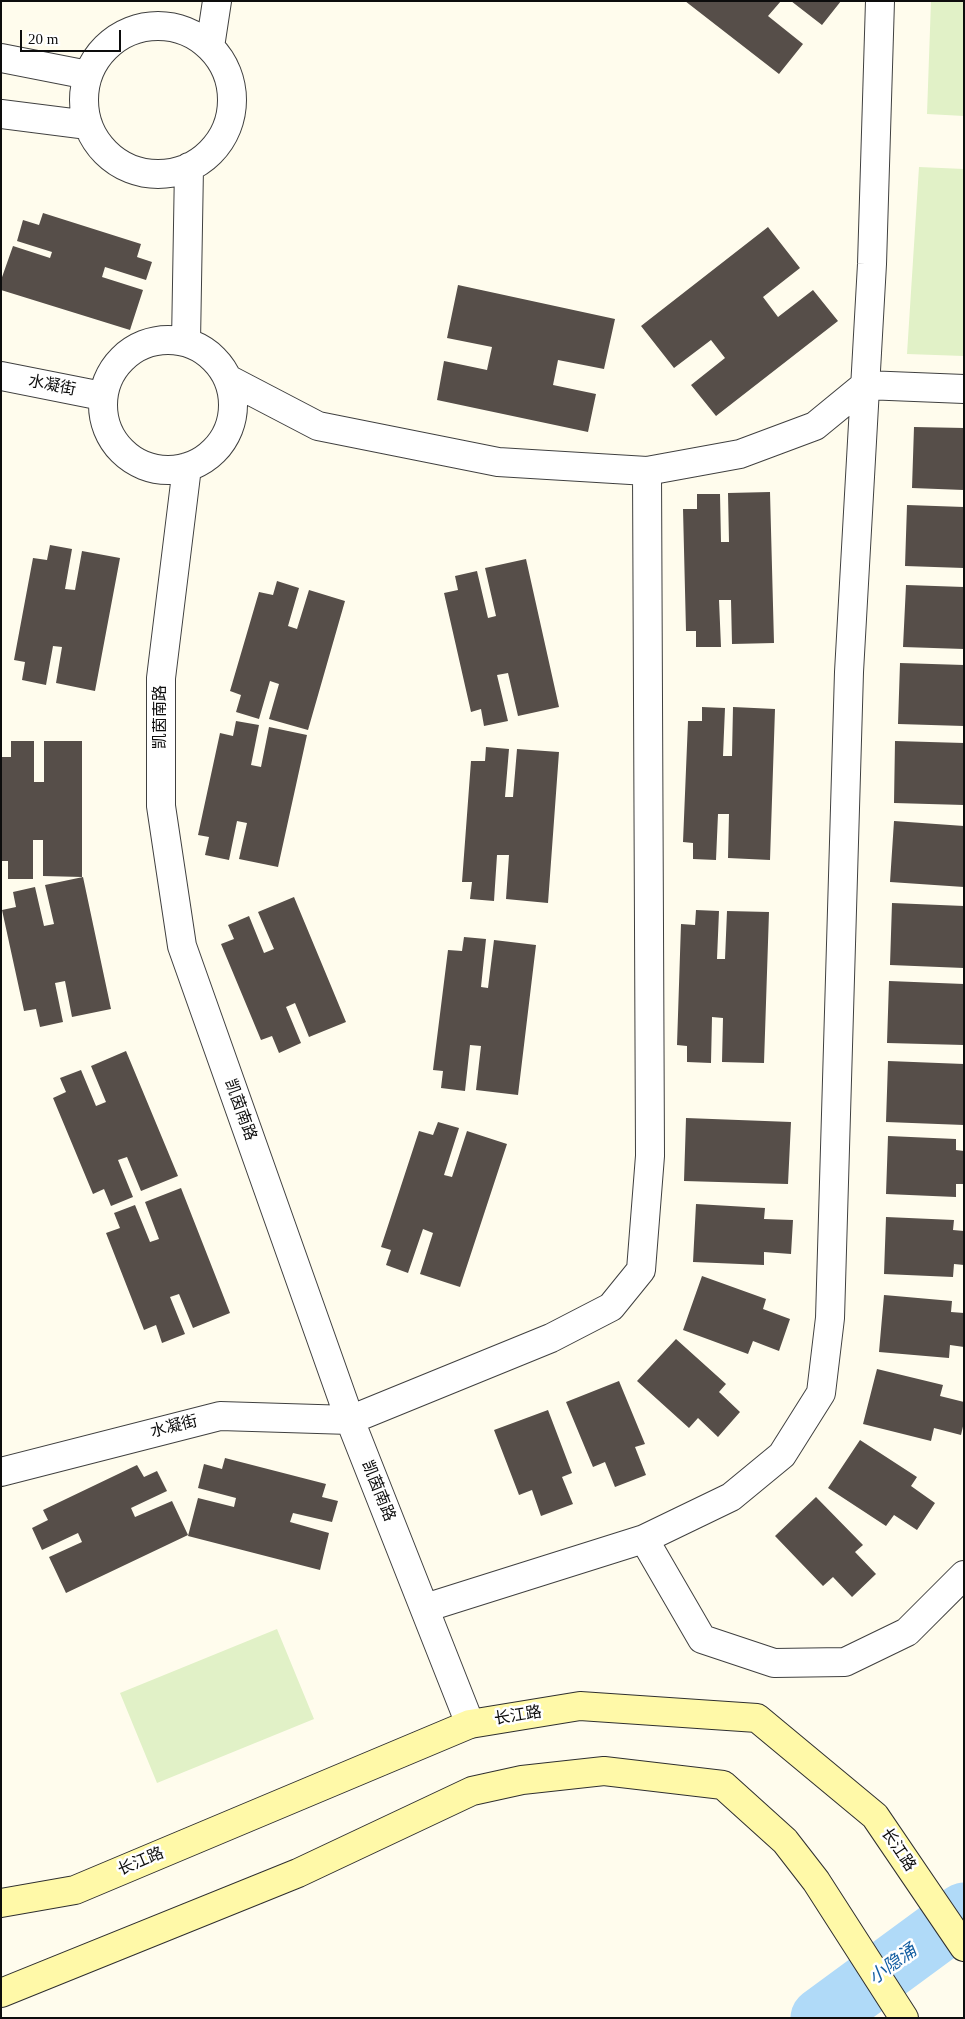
<!DOCTYPE html>
<meta charset="utf-8">
<style>
body{margin:0}
#map{position:relative;width:965px;height:2019px;overflow:hidden;background:#fffced;font-family:"Times New Roman",serif}
canvas{display:block}
.frame{position:absolute;inset:0;border:2px solid #0d0d0d;pointer-events:none}
.scale{position:absolute;left:20px;top:30px;width:101px;height:22px;box-sizing:border-box;border:2px solid #0d0d0d;border-top:0;padding-left:6px;font-size:15px;line-height:18px;white-space:nowrap;color:#0d0d0d;-webkit-text-stroke:4px #fff;paint-order:stroke}
</style>
<div id="map">
<canvas width="965" height="2019"></canvas>
<div class="frame"></div>
<div class="scale">20 m</div>
</div>
<script>
const g = document.querySelector('canvas').getContext('2d');
g.lineJoin = 'round';
function fill(path, color) { g.fillStyle = color; g.fill(path, 'evenodd'); }
function strokePath(path, color, width, dash) { g.strokeStyle = color; g.lineWidth = width; g.lineCap = dash ? 'butt' : 'round'; g.setLineDash(dash || []); g.stroke(path); }
function label(font, color, halo, rows, align = 'center') {
  g.font = font + ' "Times New Roman","Noto Sans SC",serif'; g.lineWidth = 5; g.setLineDash([]); g.textBaseline = 'middle'; g.strokeStyle = halo; g.fillStyle = color; for (const [text, x, y, turn = 0] of rows) {
    g.save(); g.translate(x, y); g.rotate((+turn || 0) * Math.PI / 180); g.textAlign = isNaN(turn) ? turn : align; if (halo) g.strokeText(text, 0, 0); g.fillText(text, 0, 0); g.restore();
  }
}
fill(new Path2D(`
 M 931,1 L 964,1 L 964,116 L 927,114 Z
 M 919,167 L 964,169 L 964,356 L 907,354 Z
 M 277,1629 L 314,1719 L 157,1783 L 120,1693 Z`), '#e1f1c7');
strokePath(new Path2D(`
 M 821,2018 L 964,1913`), '#b0daf8', 61);
fill(new Path2D(`
 M 685,1 L 781,1 L 768,16 L 803,44 L 779,74 Z
 M 791,1 L 841,1 L 822,25 Z
 M 43,213 L 141,244 L 137,257 L 152,262 L 146,280 L 105,267 L 102,277 L 143,290 L 130,330 L 1,290 L 1,280 L 13,246 L 50,258 L 52,252 L 17,241 L 23,220 L 39,225 Z
 M 768,227 L 800,268 L 763,297 L 778,317 L 813,290 L 838,321 L 716,416 L 691,385 L 725,358 L 711,340 L 674,368 L 641,326 Z
 M 458,285 L 615,319 L 604,369 L 558,360 L 553,385 L 596,394 L 588,432 L 437,400 L 444,361 L 487,370 L 492,347 L 447,338 Z
 M 914,427 L 964,428 L 964,490 L 912,488 Z
 M 770,492 L 774,643 L 732,644 L 731,600 L 719,600 L 721,647 L 696,647 L 696,631 L 686,631 L 683,509 L 697,509 L 697,494 L 720,494 L 721,542 L 729,542 L 728,493 Z
 M 907,505 L 964,507 L 964,568 L 905,566 Z
 M 50,545 L 72,549 L 65,589 L 75,590 L 82,551 L 120,558 L 95,691 L 56,683 L 62,647 L 53,646 L 46,685 L 22,680 L 25,662 L 14,660 L 33,558 L 47,560 Z
 M 526,559 L 559,707 L 518,716 L 508,673 L 497,675 L 508,721 L 484,726 L 481,709 L 471,712 L 444,593 L 458,590 L 455,576 L 477,571 L 488,618 L 496,616 L 485,568 Z
 M 277,581 L 299,588 L 288,626 L 297,629 L 309,590 L 345,601 L 308,730 L 269,719 L 279,684 L 270,681 L 259,719 L 236,712 L 241,695 L 230,691 L 259,592 L 273,595 Z
 M 906,585 L 964,587 L 964,649 L 903,647 Z
 M 900,663 L 964,665 L 964,726 L 898,724 Z
 M 702,707 L 725,708 L 723,756 L 732,756 L 733,707 L 775,709 L 770,860 L 728,858 L 729,814 L 718,814 L 716,860 L 693,859 L 693,843 L 683,842 L 688,721 L 702,721 Z
 M 236,721 L 259,725 L 251,765 L 261,767 L 269,727 L 307,735 L 278,867 L 239,859 L 247,823 L 237,821 L 229,860 L 205,855 L 209,837 L 198,835 L 220,733 L 233,736 Z
 M 11,741 L 34,741 L 34,782 L 44,782 L 44,741 L 82,741 L 82,877 L 43,876 L 43,840 L 33,840 L 33,879 L 8,879 L 8,861 L 1,861 L 1,757 L 11,757 Z
 M 895,741 L 964,743 L 964,805 L 894,803 Z
 M 486,747 L 509,749 L 505,797 L 513,797 L 517,749 L 559,752 L 548,903 L 506,899 L 509,855 L 497,855 L 494,901 L 470,899 L 472,882 L 462,882 L 471,761 L 485,761 Z
 M 894,821 L 964,826 L 964,887 L 890,882 Z
 M 83,877 L 111,1009 L 72,1017 L 65,981 L 55,983 L 63,1022 L 40,1027 L 36,1009 L 24,1011 L 2,910 L 16,907 L 13,892 L 35,887 L 44,926 L 54,924 L 45,885 Z
 M 294,897 L 346,1022 L 309,1037 L 295,1003 L 286,1007 L 301,1043 L 279,1053 L 272,1036 L 261,1040 L 221,944 L 234,939 L 228,925 L 249,916 L 264,953 L 274,949 L 258,912 Z
 M 892,903 L 964,906 L 964,968 L 890,965 Z
 M 696,910 L 719,911 L 717,959 L 725,959 L 727,911 L 769,912 L 764,1063 L 722,1062 L 723,1018 L 712,1017 L 711,1063 L 687,1062 L 687,1046 L 677,1045 L 681,924 L 695,925 Z
 M 464,937 L 486,939 L 481,987 L 488,988 L 494,940 L 536,945 L 518,1095 L 476,1090 L 481,1046 L 470,1045 L 465,1091 L 441,1088 L 443,1071 L 433,1070 L 448,950 L 462,951 Z
 M 889,981 L 964,984 L 964,1045 L 887,1043 Z
 M 126,1051 L 178,1176 L 141,1191 L 127,1157 L 118,1160 L 133,1197 L 111,1206 L 104,1189 L 93,1194 L 53,1098 L 66,1092 L 60,1078 L 81,1070 L 96,1106 L 106,1102 L 91,1066 Z
 M 888,1061 L 964,1064 L 964,1125 L 886,1122 Z
 M 686,1118 L 791,1122 L 788,1184 L 684,1181 Z
 M 438,1122 L 459,1128 L 444,1175 L 452,1177 L 467,1131 L 507,1144 L 460,1287 L 420,1274 L 433,1233 L 423,1229 L 408,1273 L 386,1265 L 391,1250 L 381,1247 L 419,1131 L 433,1135 Z
 M 888,1136 L 956,1139 L 956,1150 L 964,1151 L 964,1184 L 956,1184 L 956,1197 L 886,1194 Z
 M 181,1188 L 230,1313 L 193,1328 L 179,1294 L 170,1297 L 185,1334 L 162,1343 L 156,1325 L 144,1330 L 106,1233 L 120,1228 L 114,1213 L 135,1205 L 150,1242 L 159,1239 L 145,1202 Z
 M 696,1204 L 765,1208 L 764,1219 L 793,1220 L 791,1254 L 764,1252 L 764,1265 L 693,1262 Z
 M 886,1217 L 954,1220 L 953,1230 L 964,1231 L 964,1265 L 954,1264 L 953,1277 L 884,1274 Z
 M 702,1276 L 766,1299 L 763,1309 L 790,1319 L 779,1351 L 753,1341 L 748,1354 L 683,1330 Z
 M 884,1295 L 952,1301 L 951,1312 L 964,1313 L 964,1347 L 950,1345 L 949,1358 L 879,1352 Z
 M 676,1339 L 726,1384 L 719,1392 L 740,1412 L 718,1437 L 698,1418 L 689,1428 L 637,1381 Z
 M 877,1369 L 943,1385 L 940,1396 L 964,1402 L 964,1422 L 961,1435 L 934,1428 L 931,1441 L 863,1424 Z
 M 619,1381 L 645,1444 L 635,1447 L 646,1475 L 615,1487 L 605,1462 L 593,1467 L 566,1402 Z
 M 548,1410 L 572,1473 L 562,1477 L 573,1504 L 541,1516 L 532,1490 L 519,1495 L 494,1430 Z
 M 860,1440 L 917,1477 L 911,1486 L 935,1503 L 917,1530 L 894,1515 L 886,1526 L 828,1488 Z
 M 225,1458 L 326,1484 L 322,1497 L 338,1501 L 332,1522 L 293,1513 L 290,1522 L 329,1533 L 320,1570 L 188,1536 L 198,1498 L 234,1507 L 236,1498 L 198,1488 L 204,1464 L 222,1469 Z
 M 137,1465 L 144,1477 L 157,1471 L 167,1491 L 131,1508 L 135,1517 L 172,1501 L 188,1535 L 66,1593 L 49,1557 L 82,1542 L 78,1533 L 42,1550 L 32,1528 L 48,1520 L 43,1510 Z
 M 816,1497 L 863,1545 L 855,1552 L 876,1574 L 852,1597 L 833,1577 L 823,1586 L 775,1536 Z`), '#564e49');
const street = new Path2D(`
 M84 100a74 74 0 1 1 148 0a74 74 0 1 1-148 0Z
 M 210,47 L 217,1
 M 1,58 L 88,75
 M 1,114 L 88,125
 M103 405a65 65 0 1 1 130 0a65 65 0 1 1-130 0Z
 M 186,342 L 189,167
 M 1,376 L 102,396
 M 228,379 L 318,426 L 498,462 L 647,471 L 740,454 L 815,426 L 865,385 L 964,389
 M 187,467 L 161,678 L 161,806 L 182,946 L 350,1420 L 470,1724
 M 1,1472 L 220,1416 L 350,1420 L 551,1338 L 611,1307 L 641,1270 L 650,1156 L 647,471
 M 644,1539 L 731,1497 L 782,1455 L 821,1393 L 830,1318 L 849,672 L 872,264 L 880,1
 M 425,1608 L 644,1539 L 702,1639 L 774,1663 L 845,1662 L 907,1632 L 964,1575`);
const secondary = new Path2D(`
 M 1,1903 L 75,1890 L 470,1724 L 580,1706 L 757,1718 L 875,1816 L 964,1947
 M 1,1993 L 298,1873 L 472,1791 L 522,1780 L 604,1771 L 723,1785 L 785,1841 L 816,1881 L 904,2018`);
strokePath(street, '#404040', 30);
strokePath(secondary, '#2f2f2f', 30);
strokePath(street, '#fff', 28);
strokePath(secondary, '#fff9a8', 28);
label('16px', '#0d0d0d', '#fff', [
 ["水凝街",52,386,11],
 ["凯茵南路",161,717,-90],
 ["凯茵南路",240,1110,70],
 ["水凝街",174,1427,-14],
 ["凯茵南路",378,1491,68],
 ["长江路",518,1716,-9],
 ["长江路",898,1850,56],
 ["长江路",141,1862,-23]
]);
label('italic 18px', '#135ea2', '#fff', [
 ["小隐涌",893,1965,-36]
]);
</script>
